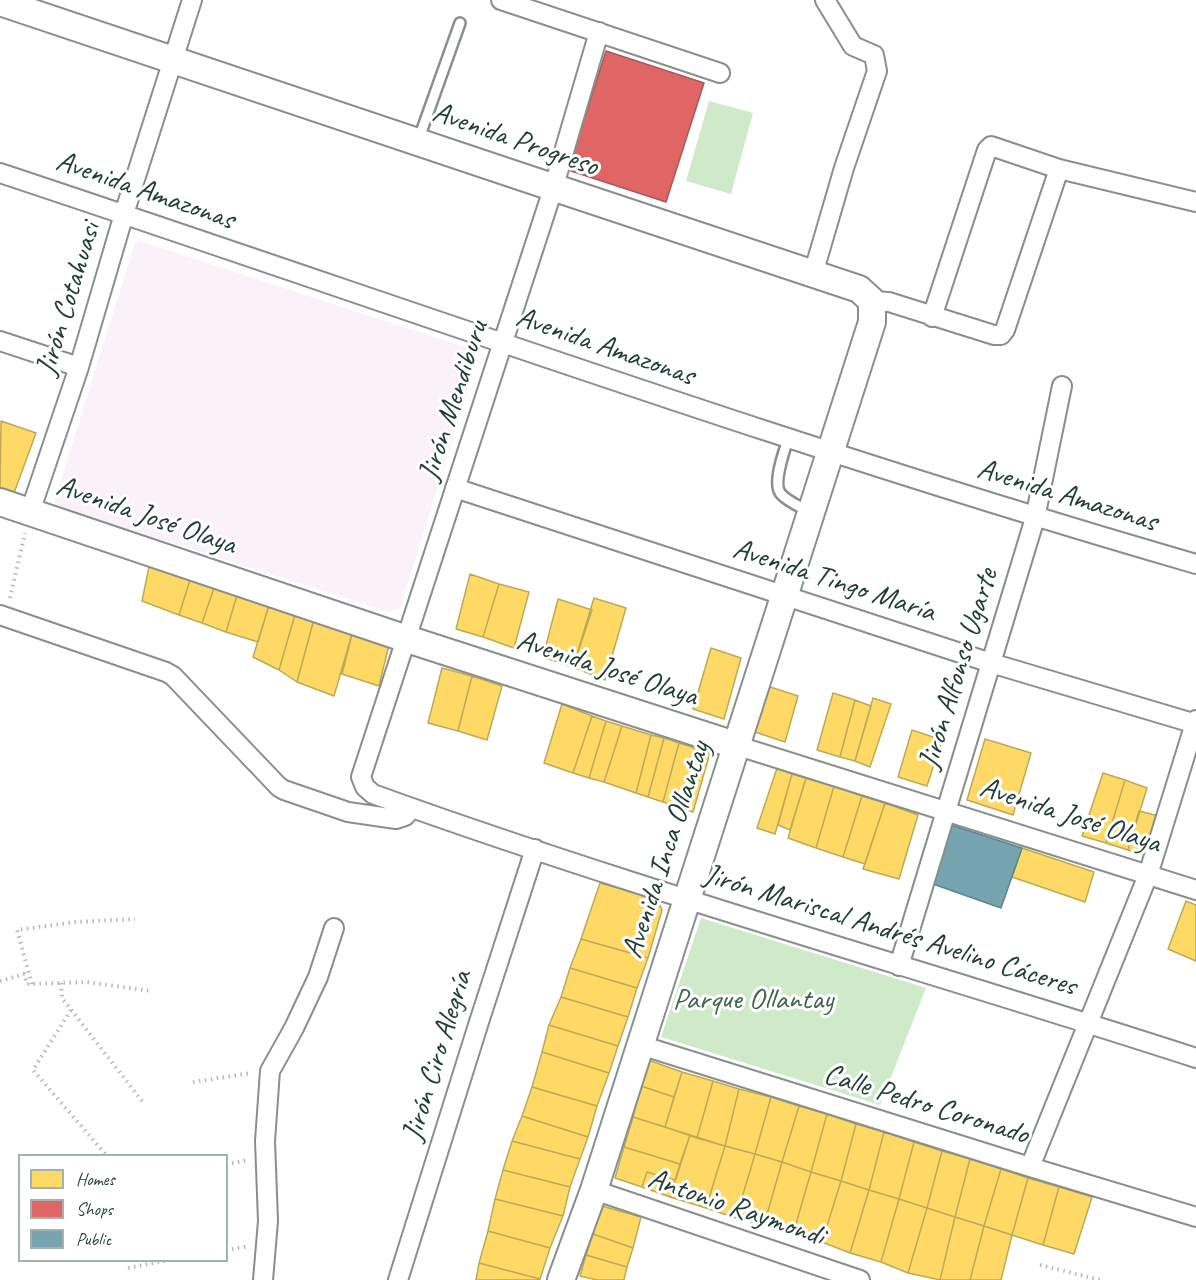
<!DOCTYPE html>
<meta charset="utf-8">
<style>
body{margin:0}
#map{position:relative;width:1196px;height:1280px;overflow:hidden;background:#fff;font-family:Caveat,sans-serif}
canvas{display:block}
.legend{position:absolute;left:18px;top:1154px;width:210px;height:108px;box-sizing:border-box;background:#fff;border:2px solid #a5b1ae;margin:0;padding:8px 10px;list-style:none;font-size:18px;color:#1f3d34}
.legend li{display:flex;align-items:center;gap:12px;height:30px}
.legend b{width:30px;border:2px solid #a5b1ae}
</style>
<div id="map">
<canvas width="1196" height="1280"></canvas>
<ul class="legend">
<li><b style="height:16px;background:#ffd966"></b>Homes</li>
<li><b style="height:16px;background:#e06666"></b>Shops</li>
<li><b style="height:16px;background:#76a5af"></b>Public</li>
</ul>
</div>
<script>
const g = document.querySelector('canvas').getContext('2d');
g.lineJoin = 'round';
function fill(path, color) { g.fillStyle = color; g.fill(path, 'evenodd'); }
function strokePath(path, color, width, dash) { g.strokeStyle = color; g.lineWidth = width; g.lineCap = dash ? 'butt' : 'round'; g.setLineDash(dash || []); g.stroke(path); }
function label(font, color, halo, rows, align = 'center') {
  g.font = font + ' Caveat,sans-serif'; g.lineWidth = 6; g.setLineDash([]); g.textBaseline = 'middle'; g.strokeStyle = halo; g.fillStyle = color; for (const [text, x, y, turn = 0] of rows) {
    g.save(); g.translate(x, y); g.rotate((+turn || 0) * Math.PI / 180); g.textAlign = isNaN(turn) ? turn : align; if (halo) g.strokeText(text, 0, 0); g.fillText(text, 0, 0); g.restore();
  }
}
fill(new Path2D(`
 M 140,241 L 474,350 L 477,361 L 400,608 L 389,612 L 53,505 L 135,243 Z`), '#faf2f8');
fill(new Path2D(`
 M 709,101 L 753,113 L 731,194 L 686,181 Z
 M 701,918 L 926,988 L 880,1105 L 661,1037 Z`), '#ceeac8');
const homes = new Path2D(`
 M 1,421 L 36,433 L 14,493 L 0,488 Z
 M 150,562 L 191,577 L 179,615 L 142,601 Z
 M 470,574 L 499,584 L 483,637 L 456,629 Z
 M 191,577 L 215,585 L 202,623 L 179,615 Z
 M 499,584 L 529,592 L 514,648 L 483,637 Z
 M 215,585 L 238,592 L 226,632 L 202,623 Z
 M 238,592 L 270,602 L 258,642 L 226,632 Z
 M 594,598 L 626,608 L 605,680 L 573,667 Z
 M 558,599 L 592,610 L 573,667 L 543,657 Z
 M 270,602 L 296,611 L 279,670 L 253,657 Z
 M 296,611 L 314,619 L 297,682 L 279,670 Z
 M 314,619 L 352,634 L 334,696 L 297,682 Z
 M 352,634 L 389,645 L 379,686 L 342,674 Z
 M 711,648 L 741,658 L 724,719 L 693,709 Z
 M 442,668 L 472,676 L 458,731 L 428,723 Z
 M 472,676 L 502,686 L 487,740 L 458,731 Z
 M 764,685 L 798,696 L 785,742 L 752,731 Z
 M 833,693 L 855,700 L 840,757 L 817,750 Z
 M 873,698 L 891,704 L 870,767 L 855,761 Z
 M 855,700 L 871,706 L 855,761 L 840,757 Z
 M 562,704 L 592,716 L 573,773 L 544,763 Z
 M 592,716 L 606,721 L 589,778 L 573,773 Z
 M 606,721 L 622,726 L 604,782 L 589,778 Z
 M 622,726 L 651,735 L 636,793 L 604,782 Z
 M 912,730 L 942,740 L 927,786 L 898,777 Z
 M 651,735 L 664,738 L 648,797 L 636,793 Z
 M 664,738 L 679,743 L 663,802 L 648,797 Z
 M 985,739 L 1031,753 L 1013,815 L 967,800 Z
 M 679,743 L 710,753 L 693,812 L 663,802 Z
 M 777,768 L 792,774 L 775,834 L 757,828 Z
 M 1103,773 L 1125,780 L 1106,843 L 1082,836 Z
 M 792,774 L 806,778 L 790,830 L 778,825 Z
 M 806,778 L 834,786 L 816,848 L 788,838 Z
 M 1125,780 L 1147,788 L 1128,850 L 1106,843 Z
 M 834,786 L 862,796 L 843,857 L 816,848 Z
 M 862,796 L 885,803 L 865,864 L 843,857 Z
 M 885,803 L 918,815 L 899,879 L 863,869 Z
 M 1139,811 L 1159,816 L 1146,855 L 1128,850 Z
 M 1022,848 L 1094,872 L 1085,902 L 1012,877 Z
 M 600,883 L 657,899 L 662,910 L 648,958 L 581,939 Z
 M 1186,901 L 1196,905 L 1196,961 L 1168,949 Z
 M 581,939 L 648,958 L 637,988 L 570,968 Z
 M 570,968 L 637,988 L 628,1017 L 561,997 Z
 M 561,997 L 628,1017 L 618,1046 L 549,1025 Z
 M 549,1025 L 618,1046 L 609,1073 L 542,1052 Z
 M 542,1052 L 609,1073 L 597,1106 L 532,1087 Z
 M 648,1060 L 682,1072 L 674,1097 L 641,1086 Z
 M 682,1072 L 713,1081 L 697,1138 L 665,1127 Z
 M 713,1081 L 739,1089 L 725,1146 L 697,1138 Z
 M 641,1086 L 674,1097 L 665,1127 L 633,1117 Z
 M 532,1087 L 597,1106 L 588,1137 L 522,1116 Z
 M 739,1089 L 771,1097 L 755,1154 L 725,1146 Z
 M 771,1097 L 799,1106 L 782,1162 L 755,1154 Z
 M 799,1106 L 827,1114 L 811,1172 L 782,1162 Z
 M 827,1114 L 856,1124 L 841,1181 L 811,1172 Z
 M 522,1116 L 588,1137 L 580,1159 L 512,1141 Z
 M 633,1117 L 690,1135 L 680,1164 L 624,1147 Z
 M 856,1124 L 884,1132 L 869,1190 L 841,1181 Z
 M 884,1132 L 914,1142 L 899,1199 L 869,1190 Z
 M 690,1135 L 725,1146 L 706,1208 L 670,1197 Z
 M 512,1141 L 580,1159 L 570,1187 L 503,1170 Z
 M 914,1142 L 942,1151 L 927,1208 L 899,1199 Z
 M 725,1146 L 755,1154 L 736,1218 L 706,1208 Z
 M 624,1147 L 680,1164 L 675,1180 L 647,1172 L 642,1187 L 615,1178 Z
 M 942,1151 L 970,1159 L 955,1217 L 927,1208 Z
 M 755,1154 L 782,1162 L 764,1225 L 736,1218 Z
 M 970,1159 L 1001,1169 L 984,1226 L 955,1217 Z
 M 782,1162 L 811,1172 L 793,1234 L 764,1225 Z
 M 1001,1169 L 1028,1178 L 1012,1235 L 984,1226 Z
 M 503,1170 L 570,1187 L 563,1216 L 495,1199 Z
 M 647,1172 L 675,1180 L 670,1197 L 642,1187 Z
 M 811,1172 L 841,1181 L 822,1242 L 793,1234 Z
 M 1028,1178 L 1059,1187 L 1043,1245 L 1012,1235 Z
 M 841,1181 L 869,1190 L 850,1253 L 822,1242 Z
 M 1059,1187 L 1092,1197 L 1074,1254 L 1043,1245 Z
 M 869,1190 L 899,1199 L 881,1262 L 850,1253 Z
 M 495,1199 L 563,1216 L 550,1248 L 488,1231 Z
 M 899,1199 L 927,1208 L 908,1273 L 881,1262 Z
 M 602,1206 L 641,1217 L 633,1248 L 593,1234 Z
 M 927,1208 L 955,1217 L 940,1280 L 908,1273 Z
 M 955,1217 L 984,1226 L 970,1280 L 940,1280 Z
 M 984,1226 L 1012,1235 L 1001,1280 L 970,1280 Z
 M 488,1231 L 550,1248 L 540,1279 L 479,1263 Z
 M 593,1234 L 633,1248 L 627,1267 L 586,1255 Z
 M 586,1255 L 627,1267 L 624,1280 L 597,1280 L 580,1276 Z
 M 479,1263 L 540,1279 L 539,1280 L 476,1280 Z`);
fill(homes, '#ffd966');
strokePath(homes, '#bcaa57', 1.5);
const shops = new Path2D(`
 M 606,51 L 704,83 L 666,202 L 568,170 Z`);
fill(shops, '#e06666');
strokePath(shops, '#a65a57', 1.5);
const public = new Path2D(`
 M 951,825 L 1022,848 L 1001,908 L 933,884 Z`);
fill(public, '#76a5af');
strokePath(public, '#5c868a', 1.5);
const lane = new Path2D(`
 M 418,141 L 460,23
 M 788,439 C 784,452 772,484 781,494 C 788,502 801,507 810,512`);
const street = new Path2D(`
 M 501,0 L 720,73
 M 599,32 L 553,189 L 361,777 L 365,787 L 373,794 C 644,892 922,969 1196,1058
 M 0,173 C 398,305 793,448 1196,564
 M 813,274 L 844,168 L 877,71 L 874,55 L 853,46 L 825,0
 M 872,301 L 889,302 L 994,335 L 1001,335 L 1005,330 L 1059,169
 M 932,317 L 987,150 L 991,146 L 1059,169 L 1196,202
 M 0,341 L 79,367
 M 455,488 L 991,663 L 1196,724
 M 30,512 L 79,367 L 124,214 L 192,0
 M 0,615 L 166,672 L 173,676 L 279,787 L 284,790 L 348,812 L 396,819 L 405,816 L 412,808
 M 735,745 L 1196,890
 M 899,966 L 1035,518 L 1062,386
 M 640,1045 L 1030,1167 L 1196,1217
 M 1030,1167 L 1148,875 L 1196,720
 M 594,1190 L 860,1280
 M 263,1280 L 268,1221 L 265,1141 L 270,1071 L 294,1028 L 318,977 L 334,928
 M 398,1280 L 479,1022 L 535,849`);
const secondary = new Path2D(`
 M 0,2 C 287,97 572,195 859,289 L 872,301 L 872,322 L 594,1190 L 561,1280
 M 0,502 L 407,639 L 735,745`);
strokePath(lane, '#898f8d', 14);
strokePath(street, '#898f8d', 22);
strokePath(secondary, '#898f8d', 30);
strokePath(new Path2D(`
 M 10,598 L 25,533
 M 0,981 L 24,974 L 27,984 L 87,982 L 150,991
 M 61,983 L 62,998 L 142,1101
 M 32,984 L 17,930 L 76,922 L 135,919
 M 71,1010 L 33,1070 L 107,1156
 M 193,1082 L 251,1073
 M 226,1164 L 249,1160
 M 226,1250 L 249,1246
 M 1040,1265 L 1101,1280
 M 128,1268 L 169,1260`), '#b6b9b8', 4, [1.5, 4.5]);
strokePath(lane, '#fff', 9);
strokePath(street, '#fff', 18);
strokePath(secondary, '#fff', 26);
label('30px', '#1f3d34', '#fff', [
 ["Avenida Progreso",515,140,19],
 ["Avenida Amazonas",145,191,19],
 ["Jirón Cotahuasi",69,299,-73],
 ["Avenida Amazonas",605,347,19],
 ["Jirón Mendiburu",454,401,-72],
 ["Avenida Amazonas",1067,496,17],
 ["Avenida José Olaya",146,516,19],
 ["Avenida Tingo María",834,581,18],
 ["Avenida José Olaya",607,669,18],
 ["Jirón Alfonso Ugarte",959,669,-73],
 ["Avenida José Olaya",1070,816,18],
 ["Avenida Inca Ollantay",667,850,-72],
 ["Jirón Mariscal Andrés Avelino Cáceres",890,931,17],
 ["Jirón Ciro Alegría",438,1056,-73],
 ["Calle Pedro Coronado",926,1105,17],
 ["Antonio Raymondi",736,1208,19]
]);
label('30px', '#41644e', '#fff', [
 ["Parque Ollantay",753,1000]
]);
</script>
